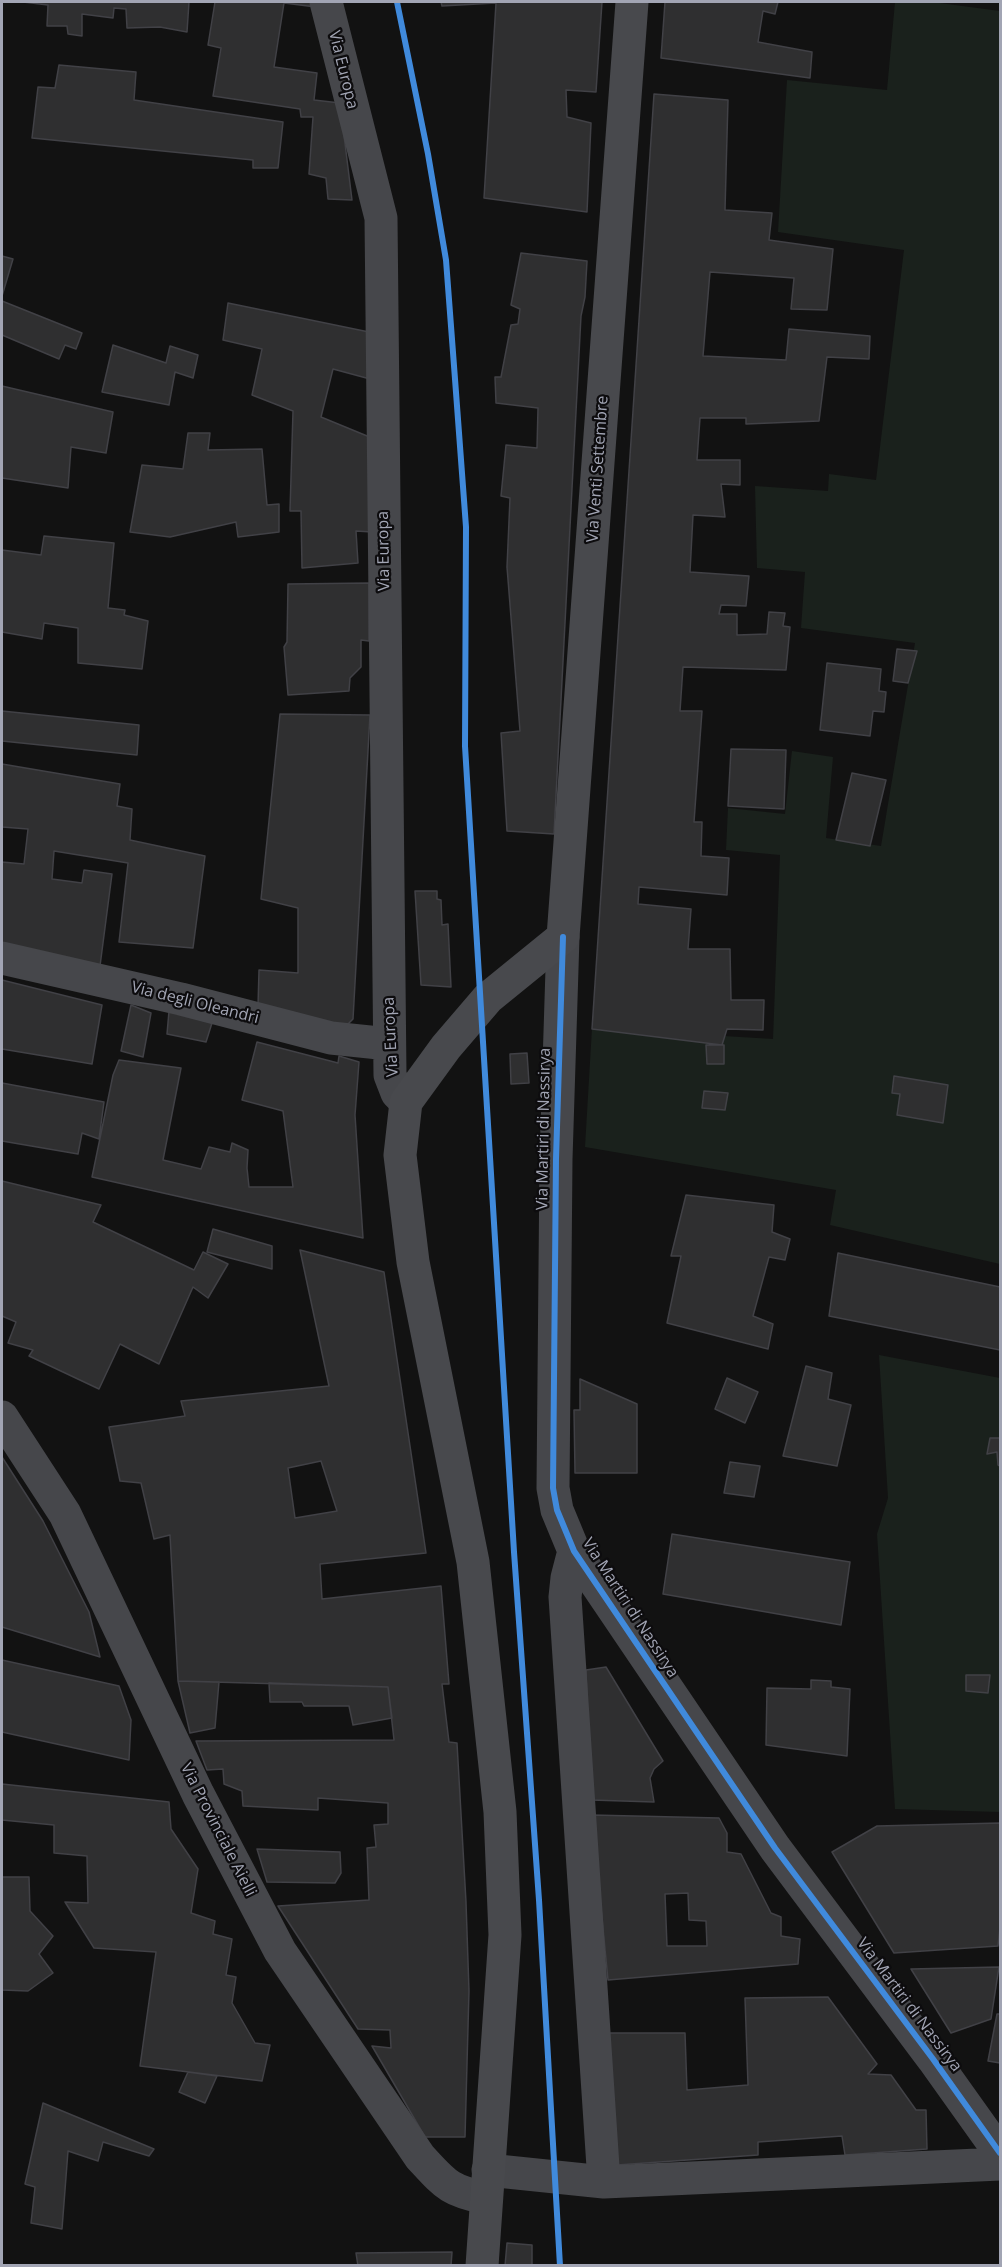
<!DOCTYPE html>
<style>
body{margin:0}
#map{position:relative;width:1002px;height:2267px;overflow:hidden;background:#121212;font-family:"Open Sans",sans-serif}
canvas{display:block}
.frame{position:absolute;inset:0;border:3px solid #a2a5b4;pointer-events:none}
</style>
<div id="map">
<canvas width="1002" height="2267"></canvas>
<div class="frame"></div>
</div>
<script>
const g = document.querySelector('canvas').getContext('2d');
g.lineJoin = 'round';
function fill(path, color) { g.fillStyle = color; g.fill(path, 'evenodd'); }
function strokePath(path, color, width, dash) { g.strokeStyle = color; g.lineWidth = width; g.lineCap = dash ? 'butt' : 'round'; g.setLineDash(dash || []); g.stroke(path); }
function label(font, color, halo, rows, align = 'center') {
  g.font = font + ' "Open Sans",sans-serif'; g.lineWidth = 4.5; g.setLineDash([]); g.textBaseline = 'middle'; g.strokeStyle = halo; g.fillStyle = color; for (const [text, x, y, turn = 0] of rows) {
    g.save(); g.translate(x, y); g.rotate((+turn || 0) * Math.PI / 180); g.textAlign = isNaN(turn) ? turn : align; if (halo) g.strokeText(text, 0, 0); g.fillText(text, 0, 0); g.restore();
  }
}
fill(new Path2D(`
 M 895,2 L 932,2 L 1000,11 L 1000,1264 L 830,1225 L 836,1190 L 585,1147 L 592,1028 L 773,1039 L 780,855 L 726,850 L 728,808 L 785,814 L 792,751 L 833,757 L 826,838 L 881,846 L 915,643 L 801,628 L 805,572 L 757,568 L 755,486 L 828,491 L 829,474 L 876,480 L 904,250 L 778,232 L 787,80 L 887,90 Z
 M 879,1355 L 1000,1378 L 1000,1812 L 895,1809 L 877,1534 L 888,1498 Z`), '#1a211c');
const building = new Path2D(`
 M 23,2 L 189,2 L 187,32 L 160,27 L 127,28 L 126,9 L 114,8 L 113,18 L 82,14 L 82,36 L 68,34 L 67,26 L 47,26 L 48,5 Z
 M 215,2 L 323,2 L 324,8 L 284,3 L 274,67 L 317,73 L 314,100 L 340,103 L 352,200 L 328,199 L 326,178 L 309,174 L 313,117 L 301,117 L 300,109 L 213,96 L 221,48 L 208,45 Z
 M 441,2 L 602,2 L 596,92 L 566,90 L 567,117 L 591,123 L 587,212 L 484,198 L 496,3 L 442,6 Z
 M 665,2 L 778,2 L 775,14 L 763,11 L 758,42 L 812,52 L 810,78 L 661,58 Z
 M 59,65 L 136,72 L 134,100 L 283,122 L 278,168 L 253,168 L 253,160 L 32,138 L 38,87 L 55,88 Z
 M 654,94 L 728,100 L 725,210 L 772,213 L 769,240 L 833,249 L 827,310 L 791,309 L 794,278 L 710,272 L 703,356 L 786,360 L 789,329 L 870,336 L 869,359 L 827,357 L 819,421 L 746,424 L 746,418 L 700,418 L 697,460 L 740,460 L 740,485 L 721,484 L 725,517 L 693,515 L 690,572 L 749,576 L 746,606 L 721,605 L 719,614 L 737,614 L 737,635 L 767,634 L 769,612 L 785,613 L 783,626 L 790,627 L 786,670 L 683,667 L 680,711 L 702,711 L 694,822 L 702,822 L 701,856 L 729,858 L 727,895 L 639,887 L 638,904 L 691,909 L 688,949 L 730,949 L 731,1000 L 764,1000 L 763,1030 L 727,1029 L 722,1045 L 592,1029 Z
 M 521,253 L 587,261 L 585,297 L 581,316 L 554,834 L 507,831 L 501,733 L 520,731 L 507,567 L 510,498 L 501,496 L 506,445 L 537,448 L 538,408 L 496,403 L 495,377 L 501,377 L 511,325 L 518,324 L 520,309 L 511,305 Z
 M 2,256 L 13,259 L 2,296 Z
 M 2,301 L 82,333 L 76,349 L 65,345 L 59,359 L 2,335 Z
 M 228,303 L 369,332 L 370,379 L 333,369 L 321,417 L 372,438 L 372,532 L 356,531 L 358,563 L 302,568 L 301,511 L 290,511 L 293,411 L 252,395 L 262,349 L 223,340 Z
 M 113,345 L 166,363 L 170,346 L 198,355 L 193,378 L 175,372 L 169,405 L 102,392 Z
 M 2,386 L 113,412 L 106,453 L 71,447 L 68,488 L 2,478 Z
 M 188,433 L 210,433 L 208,450 L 262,449 L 267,505 L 279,504 L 279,532 L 238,537 L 236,522 L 170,537 L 130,532 L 142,465 L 183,469 Z
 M 44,536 L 114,543 L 108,608 L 125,610 L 124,615 L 148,621 L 142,669 L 78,663 L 78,628 L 44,623 L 42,639 L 2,632 L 2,550 L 41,555 Z
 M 369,583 L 369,641 L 361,640 L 361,667 L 350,678 L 349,691 L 288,695 L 284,647 L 287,642 L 288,584 Z
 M 897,649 L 917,651 L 908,683 L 893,681 Z
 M 827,663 L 881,669 L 879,691 L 886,692 L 884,712 L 873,711 L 870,736 L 820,730 Z
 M 2,711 L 139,725 L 137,755 L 2,741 Z
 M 280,714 L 370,715 L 353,1019 L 346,1026 L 258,1006 L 259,970 L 298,973 L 298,908 L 261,899 Z
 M 731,749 L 786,750 L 784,809 L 728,806 Z
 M 2,764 L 120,784 L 117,806 L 132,809 L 130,840 L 205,856 L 193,948 L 119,942 L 128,863 L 54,851 L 52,879 L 82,883 L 84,870 L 112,874 L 100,966 L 2,947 L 2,862 L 24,864 L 28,829 L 2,827 Z
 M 852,773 L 886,780 L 870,846 L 836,840 Z
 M 415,891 L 437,891 L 437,899 L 441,900 L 442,925 L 448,924 L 451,987 L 421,985 Z
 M 2,980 L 102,1005 L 92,1064 L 2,1049 Z
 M 131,1005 L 151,1013 L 143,1057 L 121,1051 Z
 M 169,1011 L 212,1023 L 206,1042 L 167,1034 Z
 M 257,1042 L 338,1063 L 339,1056 L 359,1062 L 355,1115 L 363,1238 L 92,1177 L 113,1075 L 119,1060 L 181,1068 L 163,1160 L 201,1169 L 209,1147 L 230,1152 L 232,1143 L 248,1150 L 247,1168 L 249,1187 L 293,1187 L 283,1111 L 242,1100 Z
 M 706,1045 L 724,1045 L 724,1064 L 707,1064 Z
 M 527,1053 L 529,1083 L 511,1084 L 510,1054 Z
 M 894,1076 L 948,1085 L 943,1123 L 897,1115 L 900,1094 L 892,1093 Z
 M 2,1083 L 104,1102 L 99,1139 L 82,1133 L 78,1154 L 2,1141 Z
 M 704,1091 L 728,1093 L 725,1110 L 702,1108 Z
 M 2,1181 L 101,1205 L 93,1222 L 194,1270 L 203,1252 L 228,1264 L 208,1298 L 193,1287 L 159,1364 L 120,1344 L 99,1389 L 29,1356 L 33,1350 L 8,1343 L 16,1322 L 2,1316 Z
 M 686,1195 L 774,1205 L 772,1232 L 790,1239 L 785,1260 L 769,1257 L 753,1316 L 773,1324 L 768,1349 L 667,1323 L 681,1256 L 671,1256 Z
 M 213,1229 L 272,1246 L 272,1269 L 207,1252 Z
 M 300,1250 L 384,1272 L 426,1553 L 320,1564 L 322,1599 L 441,1586 L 449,1684 L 442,1684 L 449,1742 L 457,1743 L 466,1902 L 469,1991 L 465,2137 L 425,2137 L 372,2046 L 391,2048 L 390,2030 L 358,2029 L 278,1906 L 369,1900 L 367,1848 L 376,1847 L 374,1825 L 388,1824 L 388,1803 L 318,1798 L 318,1810 L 243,1806 L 242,1791 L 224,1784 L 223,1769 L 207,1770 L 196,1741 L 394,1740 L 388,1687 L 178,1681 L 170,1535 L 154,1539 L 141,1483 L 120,1481 L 109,1427 L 185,1416 L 181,1401 L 329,1386 ZM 321,1461 L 337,1511 L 295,1518 L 288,1468 Z
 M 838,1253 L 1000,1287 L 1000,1350 L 829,1316 Z
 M 806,1366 L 832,1373 L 828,1399 L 851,1405 L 837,1466 L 783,1456 Z
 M 727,1378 L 758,1392 L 745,1423 L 715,1409 Z
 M 580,1379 L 637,1404 L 637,1473 L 575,1473 L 574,1410 L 580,1410 Z
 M 990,1438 L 1000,1438 L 1000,1466 L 998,1465 L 997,1452 L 987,1454 Z
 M 2,1457 L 43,1521 L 89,1612 L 100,1657 L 2,1627 Z
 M 730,1462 L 760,1466 L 754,1497 L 724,1493 Z
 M 672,1534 L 850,1562 L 841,1625 L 663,1594 Z
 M 2,1660 L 119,1686 L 131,1720 L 129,1760 L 2,1732 Z
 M 606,1667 L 663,1761 L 654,1769 L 650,1778 L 654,1802 L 591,1800 L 586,1670 Z
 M 966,1675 L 990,1675 L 988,1693 L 966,1691 Z
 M 811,1680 L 831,1681 L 831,1687 L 850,1689 L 847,1756 L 766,1745 L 767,1688 L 811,1689 Z
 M 178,1681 L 219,1682 L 215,1728 L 190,1733 Z
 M 269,1683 L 388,1687 L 392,1718 L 353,1725 L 349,1706 L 304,1706 L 302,1702 L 270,1702 Z
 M 2,1784 L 169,1802 L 171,1829 L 198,1869 L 191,1913 L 215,1921 L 213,1934 L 232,1939 L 226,1975 L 236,1977 L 232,2003 L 255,2043 L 270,2045 L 262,2081 L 140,2066 L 156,1952 L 94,1948 L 65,1902 L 88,1903 L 87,1856 L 54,1853 L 54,1825 L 2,1820 Z
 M 592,1815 L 719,1818 L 727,1833 L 727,1852 L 741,1854 L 771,1913 L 781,1917 L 781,1936 L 800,1939 L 798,1964 L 608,1980 ZM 688,1893 L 689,1920 L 706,1921 L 707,1946 L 667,1946 L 665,1894 Z
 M 1000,1823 L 1000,1927 L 998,1946 L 894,1953 L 832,1852 L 877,1826 Z
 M 257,1849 L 340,1852 L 341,1873 L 335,1883 L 267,1882 Z
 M 2,1877 L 29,1877 L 30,1911 L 53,1936 L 39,1954 L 53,1973 L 28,1991 L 2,1990 Z
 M 999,1967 L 991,2019 L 951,2033 L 911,1969 Z
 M 828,1997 L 877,2064 L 868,2074 L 891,2075 L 916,2110 L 926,2110 L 927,2149 L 845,2155 L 842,2136 L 758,2142 L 758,2155 L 617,2165 L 608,2033 L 685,2033 L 687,2090 L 748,2085 L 745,1998 Z
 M 997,2014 L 1000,2014 L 1000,2063 L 988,2061 Z
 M 188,2072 L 217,2076 L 205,2103 L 179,2092 Z
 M 43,2103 L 154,2149 L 149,2156 L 103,2142 L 98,2161 L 68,2151 L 62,2229 L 31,2223 L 35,2187 L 25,2184 Z
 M 507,2243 L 532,2245 L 532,2266 L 505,2266 Z
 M 452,2252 L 451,2266 L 358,2266 L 356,2253 Z`);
fill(building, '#2f2f30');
strokePath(building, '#414146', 1.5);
strokePath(new Path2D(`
 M 326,2 L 381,218 L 390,1075 L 397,1093 L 406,1102
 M 563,937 L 556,1159 L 553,1488 L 557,1510 L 574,1551 L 775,1848 L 933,2059 L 1000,2153
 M 2,958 L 181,999 L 331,1038 L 389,1044
 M 2,1417 L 65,1514 L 198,1794 L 280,1951 L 420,2157 C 445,2184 449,2191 486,2198
 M 574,1551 L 567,1578 L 565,1597 L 604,2182
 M 488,2170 L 604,2182 L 1000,2164`), '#46474b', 33);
strokePath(new Path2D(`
 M 482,2266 L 505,1935 L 500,1812 L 473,1562 L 413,1262 L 400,1155 L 406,1102 L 446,1047 L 488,998 L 563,937 L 632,2`), '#48494d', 33);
strokePath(new Path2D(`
 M 397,2 L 428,154 L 446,260 L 455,379 L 466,527 L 465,746 L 514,1552 L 539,1900 L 560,2266
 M 563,937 L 556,1159 L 553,1488 L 557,1510 L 574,1551 L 775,1848 L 933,2059 L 1000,2153`), '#408adc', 6);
label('16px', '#a2a5b4', '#0d0c0e', [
 ["Via Europa",343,70,76],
 ["Via Venti Settembre",598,469,-86],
 ["Via Europa",384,551,-91],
 ["Via degli Oleandri",195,1003,14],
 ["Via Europa",391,1037,-93],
 ["Via Martiri di Nassirya",544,1129,-89],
 ["Via Martiri di Nassirya",630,1608,57],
 ["Via Provinciale Aielli",218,1830,63],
 ["Via Martiri di Nassirya",909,2005,53]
]);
</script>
